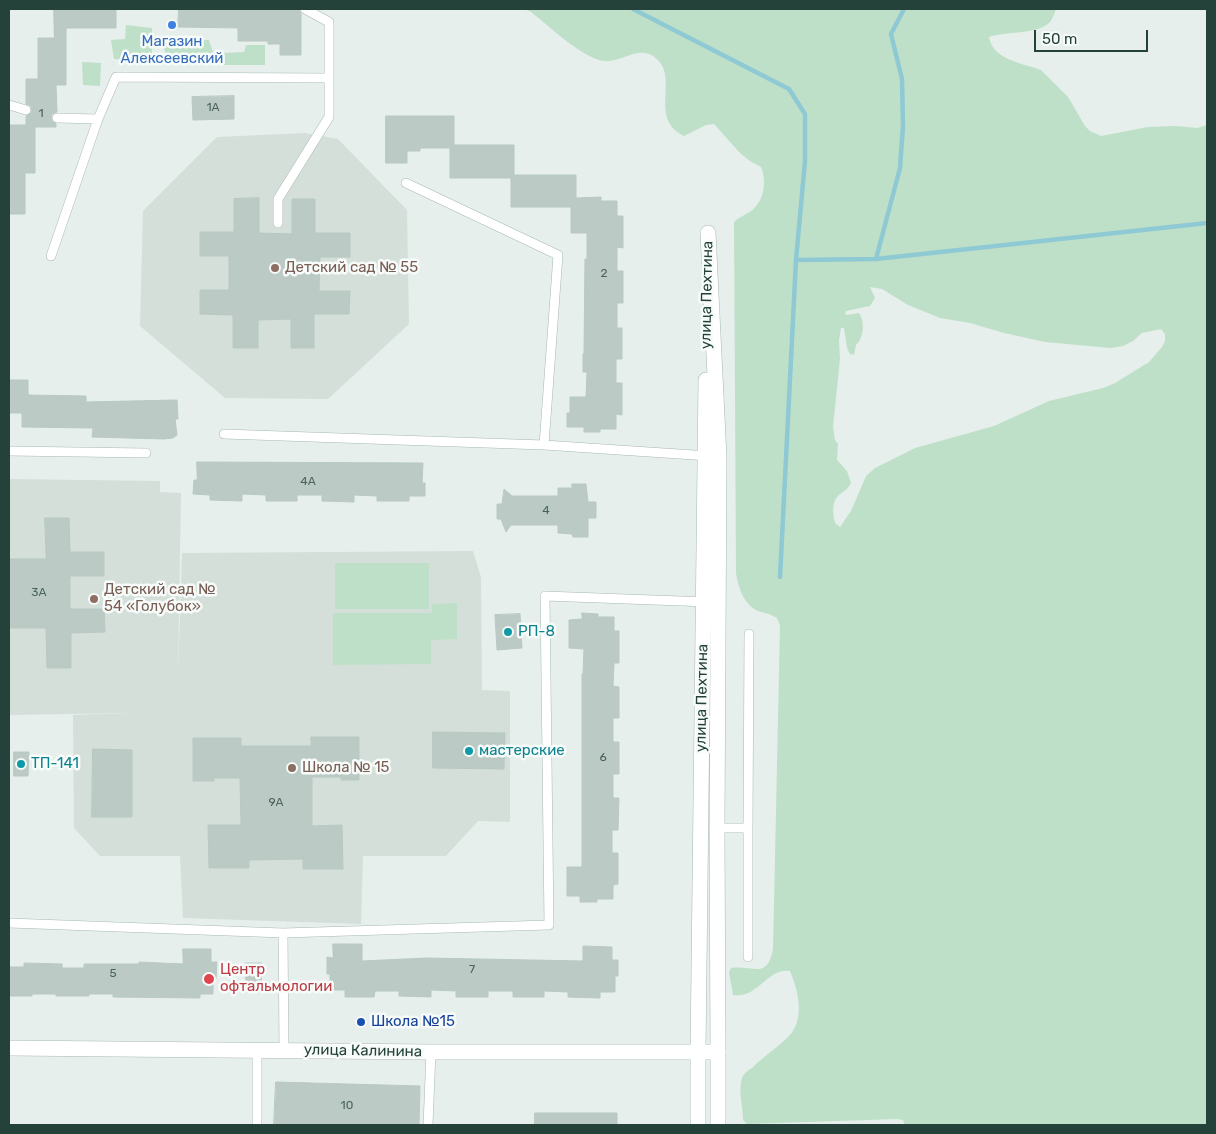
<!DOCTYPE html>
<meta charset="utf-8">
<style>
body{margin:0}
#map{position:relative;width:1216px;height:1134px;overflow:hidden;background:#e6efeb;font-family:Rubik,sans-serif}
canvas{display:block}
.frame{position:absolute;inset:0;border:10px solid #24423a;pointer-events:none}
.scale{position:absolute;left:1034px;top:30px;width:114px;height:22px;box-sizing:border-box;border:2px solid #24423a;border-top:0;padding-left:6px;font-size:15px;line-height:18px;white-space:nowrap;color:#24423a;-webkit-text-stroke:4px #f7fbf9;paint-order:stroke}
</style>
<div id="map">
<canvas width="1216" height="1134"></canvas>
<div class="frame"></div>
<div class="scale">50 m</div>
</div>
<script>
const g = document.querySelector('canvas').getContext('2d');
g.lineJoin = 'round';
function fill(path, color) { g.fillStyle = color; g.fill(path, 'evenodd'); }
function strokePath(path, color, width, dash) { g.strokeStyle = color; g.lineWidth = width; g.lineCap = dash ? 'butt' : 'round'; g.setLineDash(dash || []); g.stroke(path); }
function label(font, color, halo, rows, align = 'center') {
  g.font = font + ' Rubik,sans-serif'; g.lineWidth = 5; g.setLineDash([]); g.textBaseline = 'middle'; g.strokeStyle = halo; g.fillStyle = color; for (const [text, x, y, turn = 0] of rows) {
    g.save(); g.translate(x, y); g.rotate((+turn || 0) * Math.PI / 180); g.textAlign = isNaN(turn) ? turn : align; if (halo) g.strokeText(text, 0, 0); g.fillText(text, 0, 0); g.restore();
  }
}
fill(new Path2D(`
 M 305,133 L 338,139 L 407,210 L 409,324 L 328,399 L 225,398 L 140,326 L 143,211 L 217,137 Z
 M 9,479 L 160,481 L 160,492 L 181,493 L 178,675 L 182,553 L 473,551 L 481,577 L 482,690 L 510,691 L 510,822 L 478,821 L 446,856 L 363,856 L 361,924 L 183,918 L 180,856 L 100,856 L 74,828 L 73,715 L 133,713 L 9,715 Z`), '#d4dfda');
fill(new Path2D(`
 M 524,9 L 1056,9 C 1054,14 1053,19 1049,23 C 1036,35 1005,31 989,37 C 993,60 1022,63 1041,70 L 1068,97 L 1085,126 L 1090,131 L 1101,136 L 1148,127 L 1176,126 L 1197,128 L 1207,125 L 1207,1125 L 905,1125 L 903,1120 L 897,1119 L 747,1124 L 743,1120 C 743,1106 738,1092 742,1078 C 744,1073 749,1070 753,1067 C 764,1056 777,1048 788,1037 C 806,1020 798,990 790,971 C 766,968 759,999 733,995 L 729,972 L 731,968 C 754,965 767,980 773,949 L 780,626 L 777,618 C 771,614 765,613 758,611 C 744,605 738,587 736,573 L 734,222 C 739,217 745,215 751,211 C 764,202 767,181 761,167 L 750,161 L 740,153 L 714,124 L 706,125 L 684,136 C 649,119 678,81 658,60 C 641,42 622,63 604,61 C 583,59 548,25 531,12 ZM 870,287 L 882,289 L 908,305 L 940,318 L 970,323 L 1004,333 L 1045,342 L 1111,348 L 1123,346 L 1133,341 L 1142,333 L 1161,329 L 1165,334 L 1165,341 L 1162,347 L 1149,362 L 1115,383 L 1103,388 L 1049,401 L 994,426 L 915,448 L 875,468 L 866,476 L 851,511 L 840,527 L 835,523 C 833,513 831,502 839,495 C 844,491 848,489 851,483 L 847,471 L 837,460 L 838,444 L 835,440 L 833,427 L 840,359 L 839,340 L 841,328 L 844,328 L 847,348 L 850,354 L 854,355 L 856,345 C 864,338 865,321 859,313 L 847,315 L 845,314 L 846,311 L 870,306 L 875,298 Z
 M 126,25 L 152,28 L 152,61 L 114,59 L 111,40 L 125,39 Z
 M 179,40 L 209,40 L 216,61 L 169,61 L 162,44 Z
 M 246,45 L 265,45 L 265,65 L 224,65 L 223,53 L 244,52 Z
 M 82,62 L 101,63 L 100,86 L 83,85 Z
 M 335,563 L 429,563 L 429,609 L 335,609 Z
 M 457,603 L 457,639 L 431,640 L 431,664 L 333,665 L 333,613 L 432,613 L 432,604 Z`), '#bfe0c8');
strokePath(new Path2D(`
 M 633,9 L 789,89 L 805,114 L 805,161 L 796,260 L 780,577
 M 876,259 L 1207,223
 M 796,260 L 876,259 L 900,168 L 903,126 L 902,79 L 891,34 L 904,9`), '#8ec9d4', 4.5);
const building = new Path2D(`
 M 54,9 L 116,9 L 116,28 L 66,28 L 66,85 L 56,85 L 57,112 L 52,114 L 51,117 L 52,121 L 56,124 L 56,127 L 35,127 L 35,173 L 25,173 L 25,214 L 9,214 L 9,125 L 26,125 L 26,116 L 32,112 L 31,106 L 26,104 L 26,79 L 38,79 L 38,38 L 54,38 Z
 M 179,9 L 299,9 L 301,14 L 301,55 L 280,55 L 280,44 L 268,44 L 268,41 L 238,41 L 238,28 L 178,27 Z
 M 234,96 L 234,119 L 193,120 L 192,97 Z
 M 386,116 L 454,116 L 454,145 L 514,145 L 514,175 L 576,175 L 576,198 L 601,197 L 601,201 L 617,201 L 617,216 L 623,216 L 623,248 L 617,247 L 617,271 L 623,271 L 623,303 L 617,303 L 617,328 L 622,328 L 622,359 L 616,359 L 616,383 L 622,383 L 622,415 L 616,414 L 616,429 L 600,429 L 600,432 L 584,432 L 584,427 L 567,427 L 567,413 L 570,413 L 570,397 L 586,397 L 587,372 L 583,372 L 583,354 L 584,354 L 585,259 L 587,259 L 587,233 L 571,233 L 571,207 L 511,207 L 511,178 L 450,178 L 450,148 L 420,148 L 420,151 L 407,151 L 407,163 L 386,163 Z
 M 259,198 L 259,233 L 292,234 L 292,199 L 315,199 L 315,233 L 350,233 L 350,257 L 320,257 L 319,291 L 350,291 L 349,314 L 314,314 L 314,348 L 291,348 L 291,319 L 258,320 L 258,348 L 233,348 L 233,315 L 200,314 L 200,290 L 229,290 L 229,256 L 200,256 L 200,232 L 234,232 L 234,199 Z
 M 9,380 L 28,380 L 28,395 L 86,396 L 86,402 L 177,400 L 178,419 L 175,419 L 177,435 L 173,438 L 164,439 L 92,437 L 93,428 L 22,427 L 22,413 L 9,413 Z
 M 197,462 L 423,463 L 422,483 L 425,483 L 425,496 L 409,496 L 409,501 L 377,501 L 377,496 L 354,495 L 354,502 L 322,501 L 322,495 L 297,495 L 297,501 L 266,501 L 266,495 L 242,494 L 242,501 L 210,500 L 210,495 L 193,494 L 194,480 L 197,480 Z
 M 572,484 L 586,484 L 588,502 L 596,502 L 596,518 L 588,518 L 588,537 L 573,537 L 572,534 L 558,533 L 558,525 L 511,525 L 506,532 L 501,519 L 497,519 L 497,504 L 502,504 L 504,489 L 512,496 L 558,496 L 558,488 L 572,488 Z
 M 45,518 L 69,518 L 70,552 L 104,552 L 104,576 L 70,576 L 70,609 L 104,609 L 105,632 L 71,633 L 71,668 L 47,668 L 46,628 L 9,628 L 9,559 L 46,559 Z
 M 582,613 L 598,614 L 598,617 L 614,617 L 614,631 L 619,631 L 619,663 L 614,663 L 613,686 L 619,687 L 619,718 L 613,718 L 613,742 L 619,742 L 619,774 L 613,774 L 613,798 L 619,798 L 618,830 L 612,830 L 612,853 L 618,853 L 618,884 L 613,885 L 613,899 L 597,899 L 597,902 L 580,902 L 580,896 L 567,896 L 567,867 L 582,867 L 582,674 L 583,674 L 584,649 L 569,648 L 569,620 L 582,619 Z
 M 520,614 L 522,648 L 497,650 L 495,615 Z
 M 433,732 L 505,733 L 504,769 L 433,768 Z
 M 311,737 L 359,737 L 359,780 L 341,780 L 341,777 L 312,777 L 312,826 L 342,825 L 343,869 L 303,869 L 303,859 L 249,860 L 249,868 L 209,868 L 208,825 L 241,825 L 240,778 L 214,778 L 214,781 L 193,781 L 193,738 L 241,738 L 241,746 L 311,746 Z
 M 93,749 L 132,750 L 132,817 L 92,817 Z
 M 14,752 L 29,752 L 28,776 L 14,776 Z
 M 333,944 L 362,944 L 362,961 L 427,958 L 583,961 L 583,946 L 612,947 L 612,960 L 618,960 L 618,976 L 615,976 L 615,992 L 600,992 L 600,998 L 568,997 L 568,992 L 544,991 L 544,997 L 513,997 L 513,991 L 488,991 L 488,997 L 456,997 L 456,991 L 431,990 L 431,997 L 399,996 L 399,991 L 375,991 L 374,997 L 345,997 L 345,990 L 330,990 L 330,974 L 327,974 L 327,957 L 333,958 Z
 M 183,949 L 211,949 L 211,962 L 217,962 L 216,979 L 213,979 L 213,994 L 200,994 L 200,998 L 113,997 L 113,994 L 89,994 L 89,996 L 56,996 L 56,994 L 32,994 L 32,996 L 9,996 L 9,967 L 24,967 L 24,963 L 62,964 L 62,968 L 84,968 L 84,964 L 139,964 L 139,962 L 183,964 Z
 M 246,963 L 262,963 L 261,992 L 246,992 Z
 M 276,1082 L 420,1086 L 419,1125 L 274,1125 Z
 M 535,1113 L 617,1113 L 617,1125 L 535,1125 Z`);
fill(building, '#bbcac4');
strokePath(building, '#b8c9c2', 1);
const service = new Path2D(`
 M 305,9 L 329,22 L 329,78
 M 9,105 L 26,110
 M 57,118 L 98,119 L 116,77 L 329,78 L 329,117 L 278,199 L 278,223
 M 406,183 L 558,255 L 544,445
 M 51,256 L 98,119
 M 224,434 L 544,445 L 709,456
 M 9,451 L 146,453
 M 717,828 L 748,828 L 749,634
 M 748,828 L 748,957
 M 9,923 L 283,933 L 549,925 L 545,596 L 708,602
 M 283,933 L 284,1050
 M 257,1125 L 257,1051
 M 428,1125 L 431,1052`);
const minor = new Path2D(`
 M 708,233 L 719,457 L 717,828 L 718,1052
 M 698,1052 L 706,380`);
const tertiary = new Path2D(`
 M 9,1048 L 431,1052 L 718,1052 L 718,1125
 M 698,1125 L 698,1052`);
strokePath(service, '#a8b8b2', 10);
strokePath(minor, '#a8b8b2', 16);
strokePath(tertiary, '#a8b8b2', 16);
strokePath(service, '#fff', 9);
strokePath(minor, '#fff', 15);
strokePath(tertiary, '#fff', 15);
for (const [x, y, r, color] of [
 [172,25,5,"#3f7fe0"],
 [275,268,5,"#8d6e63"],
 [94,599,5,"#8d6e63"],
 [508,632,5,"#0f9aa8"],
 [469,751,5,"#0f9aa8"],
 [21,764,5,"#0f9aa8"],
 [292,768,5,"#8d6e63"],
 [209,979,6,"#e0444e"],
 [361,1022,5,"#1a4fb4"]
]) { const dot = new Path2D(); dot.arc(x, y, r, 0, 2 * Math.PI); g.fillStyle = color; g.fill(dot); strokePath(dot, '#f7fbf9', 2); }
label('12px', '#4a645c', null, [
 ["1А",213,108],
 ["1",41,114],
 ["2",604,274],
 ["4А",308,482],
 ["4",546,511],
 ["3А",39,593],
 ["6",603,758],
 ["9А",276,803],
 ["7",472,970],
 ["5",113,974],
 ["10",347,1106]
]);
label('15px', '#366cbe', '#f7fbf9', [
 ["Магазин",172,42],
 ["Алексеевский",172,59]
]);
label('15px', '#785e54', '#f7fbf9', [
 ["Детский сад № 55",285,268],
 ["Детский сад №",104,590],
 ["54 «Голубок»",104,607],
 ["Школа № 15",302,768]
], 'left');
label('15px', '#24423a', '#f7fbf9', [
 ["улица Пехтина",707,295,-89],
 ["улица Пехтина",702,698,-89],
 ["улица Калинина",363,1051,1]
]);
label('15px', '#0d838f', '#f7fbf9', [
 ["РП-8",518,632],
 ["мастерские",479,751],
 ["ТП-141",31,764]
], 'left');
label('15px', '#be3a42', '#f7fbf9', [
 ["Центр",220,970],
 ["офтальмологии",220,987]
], 'left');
label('15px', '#164399', '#f7fbf9', [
 ["Школа №15",371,1022]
], 'left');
</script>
